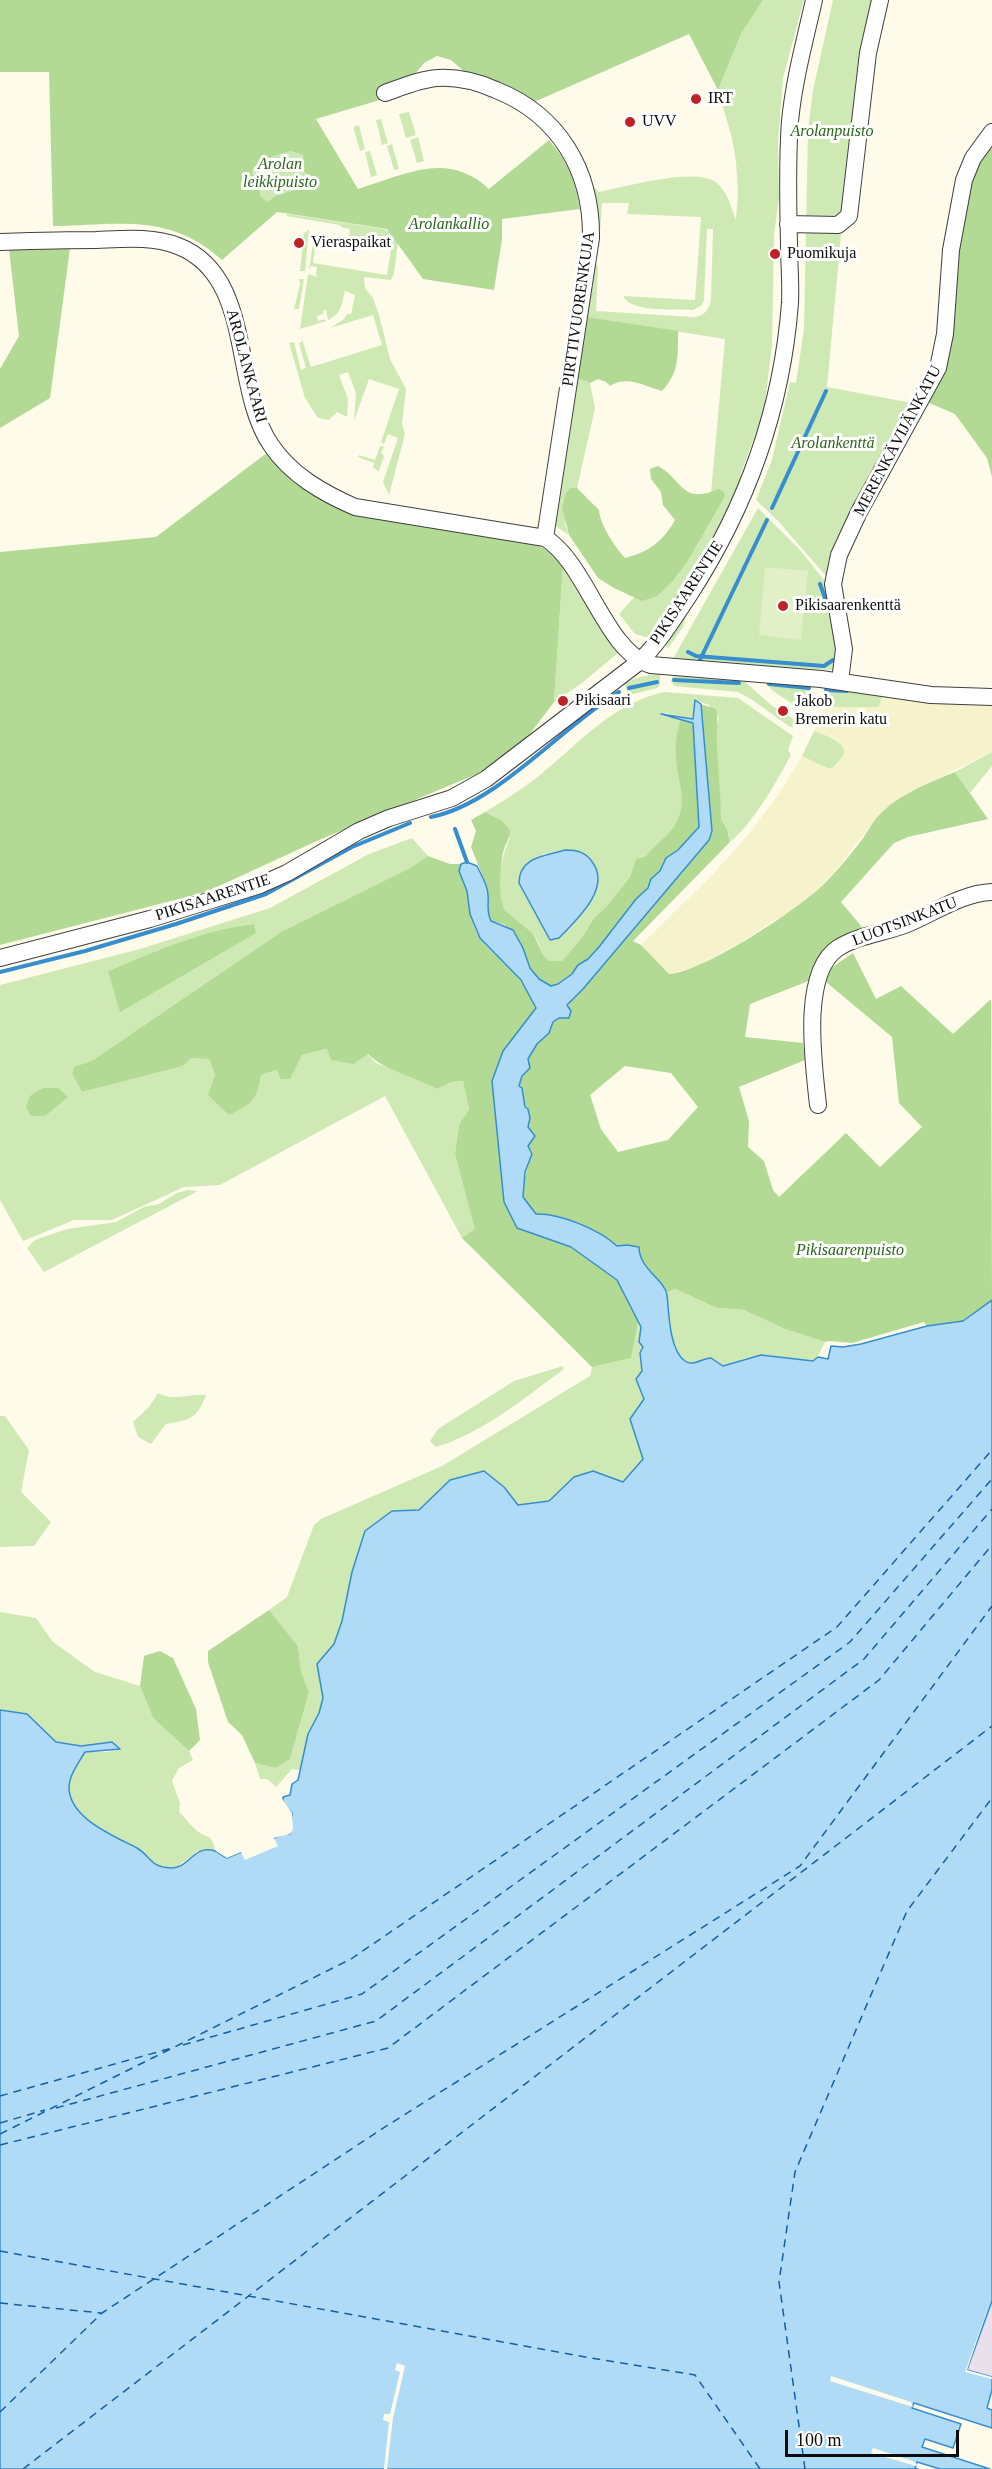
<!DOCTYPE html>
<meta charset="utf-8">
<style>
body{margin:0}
#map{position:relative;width:992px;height:2469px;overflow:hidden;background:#fffbeb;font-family:Georgia,serif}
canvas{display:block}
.scale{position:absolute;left:785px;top:2430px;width:174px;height:27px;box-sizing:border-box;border:3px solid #0c0c0c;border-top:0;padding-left:8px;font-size:18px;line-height:21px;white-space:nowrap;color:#0c0c0c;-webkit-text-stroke:4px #fff;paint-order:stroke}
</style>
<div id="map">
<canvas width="992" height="2469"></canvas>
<div class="scale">100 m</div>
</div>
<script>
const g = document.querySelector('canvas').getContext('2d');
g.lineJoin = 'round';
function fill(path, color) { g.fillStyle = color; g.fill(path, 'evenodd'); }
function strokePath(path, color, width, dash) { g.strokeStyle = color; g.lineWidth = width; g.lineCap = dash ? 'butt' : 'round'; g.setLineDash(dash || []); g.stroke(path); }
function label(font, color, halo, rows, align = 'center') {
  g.font = font + ' Georgia,serif'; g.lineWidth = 6; g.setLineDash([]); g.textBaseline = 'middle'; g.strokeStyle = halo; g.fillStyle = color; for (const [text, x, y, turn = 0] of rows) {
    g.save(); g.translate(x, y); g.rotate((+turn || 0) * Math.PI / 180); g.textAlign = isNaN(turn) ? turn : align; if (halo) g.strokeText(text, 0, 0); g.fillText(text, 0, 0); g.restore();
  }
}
fill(new Path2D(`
 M 992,2301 L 992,2377 L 967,2371 Z`), '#eae0eb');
fill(new Path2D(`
 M 882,696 L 992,703 L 992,752 L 918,788 L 881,812 L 827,881 L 799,905 L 736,945 L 697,966 L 669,974 L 641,945 L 714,873 L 748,835 L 778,795 L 802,756 L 827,768 L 832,768 L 838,764 L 842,758 L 837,739 L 814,731 L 825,707 L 879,707 Z`), '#f5f2cc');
fill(new Path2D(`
 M 763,0 L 804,0 L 783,78 L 778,141 L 779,198 L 774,235 L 772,345 L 764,411 L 741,473 L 738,491 L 713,544 L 652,639 L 635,634 L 619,614 L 709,515 L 725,339 L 585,317 L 594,263 L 598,267 L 596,311 L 694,317 C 704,316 709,310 711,300 L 713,229 L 707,229 L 704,300 L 701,306 L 693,310 C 675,309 631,313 623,296 L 695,300 L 701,217 L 627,214 L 629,203 L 602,203 L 599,247 L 597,249 L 592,185 L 599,192 C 624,187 698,166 717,183 C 728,193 731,207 736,220 L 738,191 L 736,161 L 732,138 L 718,90 L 741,34 Z
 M 833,0 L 877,0 L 842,224 L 827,387 L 917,404 L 833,584 L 778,521 L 756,500 L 772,460 L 790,382 L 796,383 L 804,329 L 808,129 L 813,90 Z
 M 409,112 L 416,135 L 406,138 L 399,114 Z
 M 381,119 L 388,143 L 382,145 L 376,120 Z
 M 359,125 L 365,149 L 360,151 L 353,127 Z
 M 418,137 L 424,161 L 417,163 L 410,140 Z
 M 392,144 L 399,169 L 394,170 L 387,146 Z
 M 291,151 L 303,155 L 304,171 L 309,177 L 309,185 L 267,203 L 260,196 L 260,184 L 252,174 L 253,168 L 268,158 Z
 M 370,151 L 377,175 L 371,177 L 365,152 Z
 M 287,214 L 384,229 L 390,232 L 398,242 L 394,273 L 391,280 L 364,277 L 365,288 L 373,298 L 379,315 L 390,359 L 406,389 L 402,424 L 405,434 L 389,495 L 383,482 L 398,438 L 388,434 L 384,444 L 381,442 L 399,389 L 369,379 L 354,421 L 356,393 L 348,372 L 339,375 L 348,399 L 347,417 L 337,412 L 329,420 L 318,418 L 305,398 L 289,343 L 294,342 L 301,370 L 306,368 L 299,343 L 302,342 L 301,336 L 311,367 L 382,345 L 373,315 L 330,328 L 343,320 L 347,314 L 351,314 L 355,295 L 345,291 C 341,306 342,313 328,320 L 326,310 L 323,310 L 323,314 L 317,316 L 318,321 L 325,319 L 326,321 L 300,329 L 308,274 L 318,277 L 316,274 L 317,267 L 311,266 L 309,270 L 314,236 L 317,236 L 313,263 L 387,275 L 392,243 L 349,236 L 350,229 L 341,227 L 340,225 L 286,216 Z
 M 309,229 L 305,271 L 300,271 L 304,233 Z
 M 299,279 L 304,279 L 299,309 L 294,309 L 300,284 Z
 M 577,378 L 590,383 L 595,408 L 577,488 L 570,488 L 565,523 L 569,535 L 554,525 Z
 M 380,446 L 384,447 L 381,453 L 384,456 L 379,471 L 373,468 L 374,463 L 358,457 L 359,455 L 375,460 Z
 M 758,508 L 800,550 L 824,580 L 829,590 L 840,658 L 833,670 L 677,663 L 674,657 Z
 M 563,565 L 619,652 L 582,683 L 554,702 Z
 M 687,614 L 683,627 L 668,648 L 666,646 L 672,633 Z
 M 660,673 L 660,685 L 657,688 L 630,695 L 624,684 L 636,678 Z
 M 673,675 L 742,679 L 771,705 L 797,721 L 798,727 L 790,727 L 751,699 L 738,692 L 674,686 L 671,681 Z
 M 766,683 L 810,686 L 810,702 L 805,707 L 798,708 L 772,690 Z
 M 831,687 L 882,696 L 879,707 L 825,707 L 825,692 Z
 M 664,692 L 738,698 L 793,736 L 788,750 L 791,755 C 776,783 754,822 730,842 L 727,829 L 721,819 C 721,792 710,741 719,718 L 709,705 L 695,700 L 694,719 L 666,713 L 662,716 L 681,718 C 676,733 676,755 678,770 C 680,787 686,805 677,821 C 670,836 655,843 646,856 L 636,859 L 630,877 L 605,908 L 594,918 L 583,936 L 562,961 L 549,961 C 540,954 541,945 535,937 C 527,926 515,920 506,911 C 493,899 502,852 510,838 L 501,820 L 485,812 C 503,801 519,791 535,779 C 577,746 610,704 664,692 ZM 565,850 C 577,850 585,852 593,862 C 613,892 569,921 550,940 L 519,883 L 519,878 L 543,854 Z
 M 814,731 C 834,738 859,747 832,768 L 827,768 L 802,756 Z
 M 992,752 L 992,766 L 970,793 L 955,772 Z
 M 412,838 L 428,856 L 410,868 L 281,932 L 93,1060 L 74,1067 L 72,1074 L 82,1092 L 183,1066 L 190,1058 L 209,1059 L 215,1075 L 261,1075 L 277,1070 L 302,1055 L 328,1049 L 367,1054 L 376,1063 L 419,1079 L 437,1089 L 451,1082 L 463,1081 L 469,1109 L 459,1125 L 455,1154 L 476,1229 L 462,1238 L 385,1096 L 220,1185 L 184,1187 L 112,1220 L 74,1220 L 23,1241 L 0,1200 L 0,985 L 140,949 L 270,908 L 369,854 ZM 254,924 L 108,971 C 156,951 202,930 254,924 Z
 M 188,1190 L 198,1191 L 44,1272 L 27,1248 L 35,1240 L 67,1229 L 116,1222 L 144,1207 L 159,1204 L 177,1193 Z
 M 675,1289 L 717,1308 L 744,1310 L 785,1329 L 825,1342 L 816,1360 L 813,1361 L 768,1355 L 746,1358 L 723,1366 L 702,1360 L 696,1364 L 686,1362 C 671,1347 666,1313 666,1293 Z
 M 638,1322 L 642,1331 L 643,1348 L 640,1353 L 642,1371 L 636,1380 L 644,1399 L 630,1419 L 643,1459 L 623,1482 L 593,1472 L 574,1477 L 549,1501 L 517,1505 L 504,1487 L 450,1480 L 419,1510 L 392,1511 L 365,1531 L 352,1572 L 342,1621 L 334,1644 L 317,1664 L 323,1698 L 319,1713 L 308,1734 L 301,1770 L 292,1769 L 276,1787 L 267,1779 L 260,1779 L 255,1763 L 276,1768 L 290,1759 L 309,1694 L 301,1671 L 298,1646 L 269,1610 L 287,1597 L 314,1525 L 321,1519 L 442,1466 L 590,1376 L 592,1367 L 630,1358 Z
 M 563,1366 L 563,1370 C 524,1398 483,1433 436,1447 L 430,1441 L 438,1429 L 514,1381 Z
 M 158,1393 C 175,1402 188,1393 206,1395 C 197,1419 190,1420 166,1424 L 151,1444 L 138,1437 L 133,1422 L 149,1407 Z
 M 0,1416 L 5,1416 L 29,1450 L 21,1492 L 51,1522 L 34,1546 L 0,1547 Z
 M 0,1612 L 36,1618 L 53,1642 L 95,1672 L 140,1686 L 153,1718 L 189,1751 L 193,1760 L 179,1768 L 172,1781 L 180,1803 L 179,1812 C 185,1817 190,1825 196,1830 C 208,1840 210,1831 216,1851 L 197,1851 L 177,1867 L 170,1868 L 152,1864 C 148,1859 145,1853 140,1850 C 115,1834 70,1824 69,1787 C 69,1775 79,1762 85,1752 L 107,1752 L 120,1749 L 112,1742 L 81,1746 L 56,1742 L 27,1714 L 0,1710 Z`), '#cfe9b5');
fill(new Path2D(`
 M 0,0 L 763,0 L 741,34 L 718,90 L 689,34 L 534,102 L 466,73 L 451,60 L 437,56 L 424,63 L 414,75 L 383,99 L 316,119 L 358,189 C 405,175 447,150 489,189 L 549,140 C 567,161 576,182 580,209 L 502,219 L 502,239 L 494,290 L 423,279 L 387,229 L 277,212 L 222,260 C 169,212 119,225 53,226 L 49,72 L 0,72 ZM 291,151 L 303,155 L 304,171 L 309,177 L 309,185 L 276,196 L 267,202 L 260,196 L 260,184 L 252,174 L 253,168 L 268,158 Z
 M 983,145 L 992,149 L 992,477 L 987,458 L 955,414 L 920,399 L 938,368 L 951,250 Z
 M 70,248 L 50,398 L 0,428 L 0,369 L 19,336 L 9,249 Z
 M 587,317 L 678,331 C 678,356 679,373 662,391 C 643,386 628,375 610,386 L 606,382 L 598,379 L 590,383 L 577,378 Z
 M 268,452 L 323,501 L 530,541 L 555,555 L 563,565 L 554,702 L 526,739 L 477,774 L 319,840 L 206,892 L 0,945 L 0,552 L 156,537 Z
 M 658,466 C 684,480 680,505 719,489 L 724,492 L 725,496 L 687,562 L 671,583 L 657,596 L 642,601 L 614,588 L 598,578 L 569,535 L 562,507 L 566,493 L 570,488 L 577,488 L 599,510 C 600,525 615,547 625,558 C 649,552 663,541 675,520 L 663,505 L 661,492 L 651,479 L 650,469 Z
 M 701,704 L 716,709 C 719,721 716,733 717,747 C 718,771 721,795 721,819 L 727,829 L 730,842 L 633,941 L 641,945 L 669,974 C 702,973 806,905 829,879 C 840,867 851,854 861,841 C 868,831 874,819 883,811 C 903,793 930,782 955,772 L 988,819 L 908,837 L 894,843 L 841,902 L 867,933 L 811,980 L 750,1004 L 745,1037 L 803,1043 L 805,1060 L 739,1087 L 749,1121 L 748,1147 L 764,1161 L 773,1190 L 779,1197 L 846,1133 L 880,1167 L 922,1127 L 899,1103 L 892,1037 L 826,982 L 831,968 L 853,953 L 876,999 L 901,986 L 953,1034 L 991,999 L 992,1300 L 963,1321 L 927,1326 L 924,1322 L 852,1343 L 829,1341 L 825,1342 L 785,1329 L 744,1310 L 717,1308 L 675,1289 L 666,1293 L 639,1255 L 624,1245 L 617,1246 C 600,1230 559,1213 536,1214 C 513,1197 527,1174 532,1152 L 528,1146 L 535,1136 L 528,1127 L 530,1118 L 519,1087 L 528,1059 L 537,1044 L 549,1033 L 553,1022 L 559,1018 L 567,1018 C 567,1003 571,998 583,989 L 709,840 L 712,831 ZM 625,1066 L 671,1073 L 698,1107 L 668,1140 L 618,1152 L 601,1129 L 590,1095 Z
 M 681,718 L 689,720 L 694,726 L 699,827 L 678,850 L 666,858 L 660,872 L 651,879 L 648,888 L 636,899 L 599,947 L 588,959 L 578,965 L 572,974 L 558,984 L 551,986 L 539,979 L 530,968 L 523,948 L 505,925 L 491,921 L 489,917 L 486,909 L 488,895 L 485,882 L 471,847 L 476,831 L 471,820 L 485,812 L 501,820 L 510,830 C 510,839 505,844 503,852 C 501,865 496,903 507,912 C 515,919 524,925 532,933 C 539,942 540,954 549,961 L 562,961 L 583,936 L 594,918 L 605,908 L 630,877 L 636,859 L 646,856 C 655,843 670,836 677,821 C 688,800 676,777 676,756 C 675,743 677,730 681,718 Z
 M 428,856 L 450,864 L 461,864 C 461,879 464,878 467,891 C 472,907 470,925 481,939 C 500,963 526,978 536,1008 L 503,1051 L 517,1228 L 571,1247 L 617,1280 L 638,1322 L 631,1358 L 592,1367 L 462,1238 L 475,1229 L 455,1154 L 459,1125 L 469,1109 L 463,1081 L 451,1082 L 437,1089 C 416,1077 383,1070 368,1054 L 353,1064 L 331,1060 L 327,1049 L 302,1055 L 290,1079 L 281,1079 L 277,1070 L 261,1075 C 256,1101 253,1103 229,1115 L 208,1095 L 215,1075 L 209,1059 L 191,1058 L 183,1066 L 82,1092 L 72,1074 L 74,1067 L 93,1060 L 281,932 L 410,868 Z
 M 254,924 L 256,933 L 120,1012 L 108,971 C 156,951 202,930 254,924 Z
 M 43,1088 L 58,1088 L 68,1097 L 45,1116 L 31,1116 L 26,1107 L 30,1096 Z
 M 269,1610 L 298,1646 L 301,1671 L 309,1693 L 290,1759 L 276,1768 L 255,1763 L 242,1735 L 228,1722 L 208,1662 L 208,1651 Z
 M 160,1651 L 173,1658 L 196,1709 L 200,1740 L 189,1751 L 153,1718 L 140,1686 L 144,1656 Z`), '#b2da94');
fill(new Path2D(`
 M 765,567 L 808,571 L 801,640 L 759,635 Z`), '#e1f0c7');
const water = new Path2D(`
 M 695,700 L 701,704 L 712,831 L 709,840 L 583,989 L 567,1005 L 571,1011 L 569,1018 L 559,1018 L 553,1022 L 549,1033 L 537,1044 L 528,1059 L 530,1068 L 522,1076 L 519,1086 L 522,1088 L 525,1107 L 528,1109 L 530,1118 L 528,1127 L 535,1136 L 528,1146 L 532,1154 L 525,1172 L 523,1197 L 536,1214 C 560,1213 600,1230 617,1246 L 627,1245 L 639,1247 C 639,1269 665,1280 667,1295 C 669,1312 669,1350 685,1361 C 694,1367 702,1358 711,1358 L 723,1366 L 761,1355 L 813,1361 L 818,1357 L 828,1359 L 831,1346 L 843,1347 L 861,1344 L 927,1326 L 963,1321 L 992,1300 L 992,2301 L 967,2370 L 992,2377 L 992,2390 L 987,2408 L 992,2410 L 992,2428 L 914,2403 L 912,2408 L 961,2424 L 953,2448 L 925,2439 L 922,2447 L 990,2469 L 940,2469 L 917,2462 L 915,2468 L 918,2469 L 0,2469 L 0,1710 L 27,1714 L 56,1742 L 81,1746 L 112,1742 L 120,1749 L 85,1752 C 79,1762 70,1774 69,1786 C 68,1818 114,1836 137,1848 C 151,1856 149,1867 171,1868 C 189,1869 193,1844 215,1851 C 219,1852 222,1856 227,1858 L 284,1834 L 290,1834 L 292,1813 L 283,1803 L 283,1797 L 290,1795 L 292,1784 L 298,1780 L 308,1734 L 319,1713 L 323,1698 L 317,1664 L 334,1644 L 342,1621 L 352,1572 L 365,1531 L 392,1511 L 419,1510 L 450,1480 L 484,1471 L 504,1487 L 518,1505 L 549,1501 L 574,1477 L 593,1471 L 623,1482 L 643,1459 L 630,1419 L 644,1399 L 636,1379 L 642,1371 L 640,1353 L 643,1347 L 639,1342 L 641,1327 L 617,1280 L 571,1247 L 517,1228 L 504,1202 L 492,1081 L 503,1051 L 536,1008 L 521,980 L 480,938 L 470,914 L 467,891 L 459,871 L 461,864 L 467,862 L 477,866 C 481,875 488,885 488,895 C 489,905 486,911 491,921 L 513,930 L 523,948 L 530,968 L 539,979 L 551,986 L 558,984 L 572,974 L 578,965 L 588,959 L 599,947 L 636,899 L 648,888 L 651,879 L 660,871 L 666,858 L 678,850 L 699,827 L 693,723 L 661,714 L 693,719 Z
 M 565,850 C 577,850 586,852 593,863 C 611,889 576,920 559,938 L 550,940 L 519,883 C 519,857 545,856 565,850 Z`);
fill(water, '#b0dbf6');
strokePath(water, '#368ece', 1.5);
fill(new Path2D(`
 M 280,1796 L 292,1813 L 293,1829 L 290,1834 L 274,1838 L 278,1846 L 245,1860 L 241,1852 L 227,1858 L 216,1851 L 215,1848 L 227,1855 L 283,1831 L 288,1831 L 289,1814 L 280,1804 Z
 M 992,2296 L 967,2370 L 992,2377 L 992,2379 L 965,2372 Z
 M 397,2363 L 405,2366 L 393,2418 L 387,2469 L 384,2469 L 389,2422 L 383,2420 L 384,2414 L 390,2414 L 400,2372 L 395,2370 Z
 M 831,2376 L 911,2402 L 913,2407 L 830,2381 Z
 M 873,2448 L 913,2461 L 917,2464 L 916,2466 L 871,2453 Z`), '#fffbeb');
strokePath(new Path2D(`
 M 772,508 L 826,391
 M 820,584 L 829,609
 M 688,652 L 696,656 L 824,666 L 833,660
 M 699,662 L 767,520
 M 674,680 L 739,683
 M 769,684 L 809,688
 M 629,688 L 657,682
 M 826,690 L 847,691
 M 431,817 C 497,804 560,728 619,692
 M 455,829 L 467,862
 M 0,972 L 85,951 L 176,924 L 266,894 L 352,847 L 410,823`), '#368ece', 4);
strokePath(new Path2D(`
 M 183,2045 L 362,1994 L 850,1642 L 992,1479
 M 0,2096 L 172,2048
 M 56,2108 L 376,2021 L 864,1659 L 992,1509
 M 0,2123 L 45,2110
 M 0,2134 L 351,1959 L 837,1627 L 992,1450
 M 0,2145 L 388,2048 L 879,1680 L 992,1545
 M 0,2251 L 591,2358 L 695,2375 L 760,2469
 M 0,2303 L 101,2313
 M 0,2412 L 102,2313 L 388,2125 L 800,1866 L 992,1606
 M 23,2469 L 992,1726
 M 805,2469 L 779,2282 L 795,2172 L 907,1911 L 992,1798`), '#155f9e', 1.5, [8, 6]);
const minor = new Path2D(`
 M 385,93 C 402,87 420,79 438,78 C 458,77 478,82 496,90 C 559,115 592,171 591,238 L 545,538
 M 788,224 L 838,225 L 849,216 L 868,53 L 880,0
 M 0,242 C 32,241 64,240 96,240 C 123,239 152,236 178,246 C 255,276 231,387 271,445 C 291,475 323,493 355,507 L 545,538 C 586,562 606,653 651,665 L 821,679 L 931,695 L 992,697
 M 840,681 L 844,649 L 833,584 L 839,555 L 859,512 L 938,368 L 945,334 L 951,250 L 964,180 L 973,158 L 992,132
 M 0,958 L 150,919 L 260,885 L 287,873 L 359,831 L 389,818 L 452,798 L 486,779 L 639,662 C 659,643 673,619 688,597 C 746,508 782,409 790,303 C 791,283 789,263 789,244 C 788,203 787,161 790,121 C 794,80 805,40 814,0
 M 818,1105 C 814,1066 800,973 838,948 C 858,935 885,933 907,924 C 934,913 962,893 992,892`);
strokePath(minor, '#3f3f3f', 18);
strokePath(minor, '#fff', 16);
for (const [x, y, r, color] of [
 [696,99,6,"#bd2328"],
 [630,122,6,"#bd2328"],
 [299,243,6,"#bd2328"],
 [775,254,6,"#bd2328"],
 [783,606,6,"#bd2328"],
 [563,701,6,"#bd2328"],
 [783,711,6,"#bd2328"]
]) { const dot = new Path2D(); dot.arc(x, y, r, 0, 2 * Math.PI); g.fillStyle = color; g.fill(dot); strokePath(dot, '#fff', 2); }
label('16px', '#0c0c0c', '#fff', [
 ["IRT",708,99],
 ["UVV",642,122],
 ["Vieraspaikat",311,243],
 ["Puomikuja",787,254],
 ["Pikisaarenkenttä",795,606],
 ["Pikisaari",575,701],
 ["Jakob",795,702],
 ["Bremerin katu",795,720]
], 'left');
label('italic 16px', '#2a641c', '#fff', [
 ["Arolanpuisto",832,132],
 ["Arolan",280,165],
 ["leikkipuisto",280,183],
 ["Arolankallio",449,225],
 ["Arolankenttä",833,444],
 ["Pikisaarenpuisto",850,1251]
]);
label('16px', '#0c0c0c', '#fff', [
 ["PIRTTIVUORENKUJA",579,309,-82],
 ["AROLANKAARI",246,366,75],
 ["MERENKÄVIJÄNKATU",898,441,-62],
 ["PIKISAARENTIE",687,593,-57],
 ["PIKISAARENTIE",213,898,-18],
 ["LUOTSINKATU",905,922,-21]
]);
</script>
